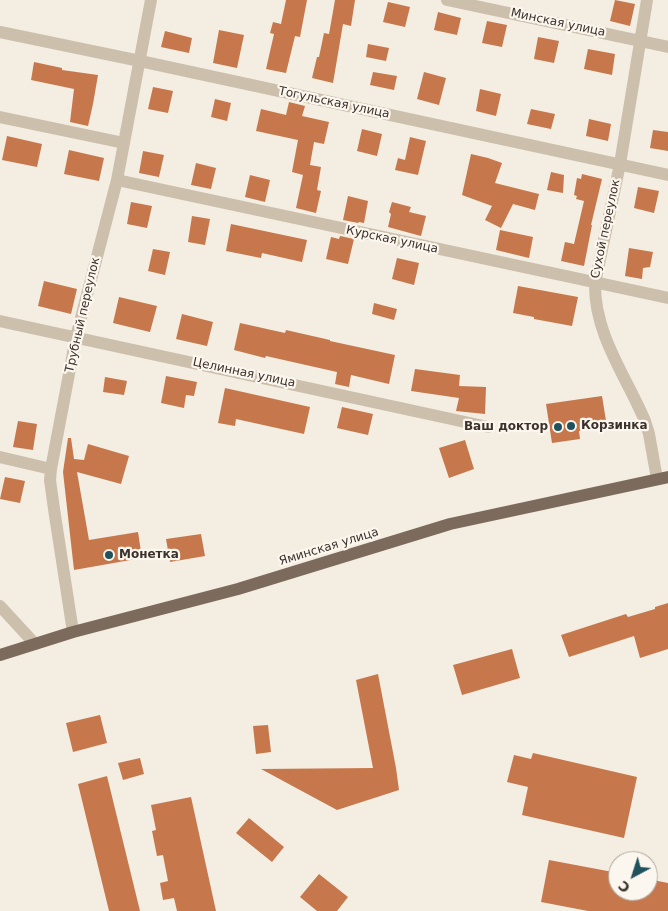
<!DOCTYPE html>
<meta charset="utf-8">
<style>
body{margin:0}
#map{position:relative;width:668px;height:911px;overflow:hidden;background:#f4ede1;font-family:"DejaVu Sans",sans-serif}
canvas{display:block}
.north{position:absolute;left:608px;top:851px;width:50px;height:50px;box-sizing:border-box;background:#fbf6ee;border:1px solid #aea8a0;border-radius:50%;rotate:220deg;font-size:14px;font-weight:700;line-height:20px;text-align:center;color:#3b322b}
.north::after{content:'';display:block;margin:auto;width:18px;height:22px;background:#20525d;clip-path:polygon(50% 0,100% 100%,50% 72%,0 100%)}
</style>
<div id="map">
<canvas width="668" height="911"></canvas>
<div class="north">С</div>
</div>
<script>
const g = document.querySelector('canvas').getContext('2d');
g.lineJoin = 'round';
function fill(path, color) { g.fillStyle = color; g.fill(path, 'evenodd'); }
function strokePath(path, color, width, dash) { g.strokeStyle = color; g.lineWidth = width; g.lineCap = dash ? 'butt' : 'round'; g.setLineDash(dash || []); g.stroke(path); }
function label(font, color, halo, rows, align = 'center') {
  g.font = font + ' "DejaVu Sans",sans-serif'; g.lineWidth = 4.5; g.setLineDash([]); g.textBaseline = 'middle'; g.strokeStyle = halo; g.fillStyle = color; for (const [text, x, y, turn = 0] of rows) {
    g.save(); g.translate(x, y); g.rotate((+turn || 0) * Math.PI / 180); g.textAlign = isNaN(turn) ? turn : align; if (halo) g.strokeText(text, 0, 0); g.fillText(text, 0, 0); g.restore();
  }
}
fill(new Path2D(`
 M 286,0 L 307,0 L 300,37 L 295,36 L 286,73 L 266,69 L 274,34 L 270,33 L 273,22 L 281,24 Z
 M 335,0 L 355,0 L 351,26 L 343,24 L 333,83 L 312,78 L 317,57 L 319,57 L 324,33 L 329,34 Z
 M 615,0 L 635,4 L 630,26 L 610,21 Z
 M 388,2 L 410,7 L 405,27 L 383,22 Z
 M 438,12 L 461,18 L 457,35 L 434,30 Z
 M 487,21 L 507,25 L 502,47 L 482,43 Z
 M 219,30 L 244,35 L 237,68 L 213,63 Z
 M 165,31 L 192,38 L 189,53 L 161,47 Z
 M 538,37 L 559,41 L 554,63 L 534,59 Z
 M 368,44 L 389,48 L 386,61 L 366,57 Z
 M 588,49 L 615,54 L 612,75 L 584,69 Z
 M 34,62 L 62,68 L 62,70 L 98,75 L 93,104 L 88,126 L 70,122 L 74,89 L 31,80 Z
 M 373,72 L 397,76 L 394,90 L 370,85 Z
 M 424,72 L 446,78 L 439,105 L 417,99 Z
 M 153,87 L 173,91 L 168,113 L 148,109 Z
 M 480,89 L 501,94 L 496,116 L 476,111 Z
 M 215,99 L 231,103 L 227,121 L 211,117 Z
 M 289,102 L 305,106 L 302,116 L 329,122 L 324,144 L 314,142 L 310,165 L 321,167 L 317,190 L 321,191 L 316,213 L 296,208 L 303,175 L 292,172 L 298,140 L 256,131 L 261,109 L 286,115 Z
 M 531,109 L 555,114 L 551,129 L 527,124 Z
 M 589,119 L 611,124 L 608,141 L 586,136 Z
 M 362,129 L 382,134 L 377,156 L 357,151 Z
 M 653,130 L 668,132 L 668,151 L 650,148 Z
 M 7,136 L 42,144 L 37,167 L 2,160 Z
 M 410,137 L 426,141 L 418,175 L 395,170 L 398,158 L 405,160 Z
 M 69,150 L 104,158 L 99,181 L 64,174 Z
 M 143,151 L 164,155 L 159,177 L 139,173 Z
 M 471,154 L 488,158 L 502,163 L 495,183 L 539,194 L 535,210 L 513,204 L 501,228 L 485,220 L 492,206 L 462,195 Z
 M 196,163 L 216,168 L 211,189 L 191,185 Z
 M 551,172 L 564,175 L 563,193 L 547,190 Z
 M 582,174 L 602,179 L 591,225 L 592,225 L 584,266 L 561,261 L 565,242 L 574,244 L 584,201 L 576,199 L 577,196 L 574,195 L 577,178 L 581,179 Z
 M 250,175 L 270,180 L 265,202 L 245,197 Z
 M 638,187 L 659,191 L 654,213 L 634,208 Z
 M 348,196 L 368,201 L 364,223 L 359,222 L 358,223 L 343,220 Z
 M 131,202 L 152,206 L 147,228 L 127,224 Z
 M 392,202 L 411,207 L 409,212 L 426,216 L 421,236 L 388,227 L 391,214 L 389,212 Z
 M 192,216 L 210,219 L 205,245 L 188,242 Z
 M 231,224 L 307,240 L 302,262 L 262,253 L 261,258 L 226,251 Z
 M 500,230 L 533,237 L 529,258 L 496,250 Z
 M 340,236 L 354,239 L 348,264 L 326,259 L 331,237 L 339,239 Z
 M 629,248 L 653,252 L 650,267 L 643,268 L 642,279 L 625,276 Z
 M 153,249 L 170,252 L 165,275 L 148,271 Z
 M 397,258 L 419,263 L 414,285 L 392,279 Z
 M 44,281 L 77,289 L 71,314 L 38,306 Z
 M 518,286 L 578,297 L 572,326 L 534,319 L 534,317 L 513,313 Z
 M 119,297 L 157,306 L 150,332 L 113,323 Z
 M 374,303 L 397,309 L 394,320 L 372,314 Z
 M 182,314 L 213,322 L 207,346 L 176,339 Z
 M 240,323 L 285,333 L 286,330 L 330,340 L 330,341 L 395,355 L 389,384 L 351,375 L 349,387 L 335,384 L 337,372 L 266,356 L 265,358 L 234,350 Z
 M 415,369 L 460,375 L 459,386 L 486,387 L 485,414 L 456,411 L 459,398 L 411,391 Z
 M 166,376 L 197,382 L 194,396 L 186,395 L 184,408 L 161,403 Z
 M 105,377 L 127,381 L 124,395 L 103,392 Z
 M 225,388 L 310,407 L 304,434 L 236,419 L 235,426 L 218,423 Z
 M 602,396 L 607,427 L 579,431 L 580,439 L 552,443 L 546,404 Z
 M 342,407 L 373,414 L 368,435 L 337,428 Z
 M 18,421 L 37,424 L 33,450 L 13,447 Z
 M 68,438 L 71,438 L 74,459 L 84,460 L 88,444 L 129,456 L 121,484 L 77,472 L 89,540 L 138,532 L 142,558 L 74,570 L 63,472 Z
 M 465,440 L 474,469 L 449,478 L 439,448 Z
 M 5,477 L 25,481 L 20,503 L 0,499 Z
 M 201,534 L 205,556 L 170,562 L 166,539 Z
 M 668,603 L 668,649 L 640,658 L 634,636 L 569,657 L 561,635 L 626,614 L 628,617 L 655,609 L 655,607 Z
 M 512,649 L 520,678 L 462,695 L 453,665 Z
 M 378,674 L 396,768 L 399,790 L 337,810 L 261,769 L 373,768 L 356,680 Z
 M 100,715 L 107,743 L 73,752 L 66,723 Z
 M 268,725 L 271,752 L 256,754 L 253,726 Z
 M 533,753 L 637,777 L 624,838 L 522,815 L 528,787 L 507,782 L 514,755 L 531,759 Z
 M 140,758 L 144,774 L 123,780 L 118,763 Z
 M 107,776 L 140,911 L 109,911 L 78,784 Z
 M 191,797 L 216,911 L 177,911 L 174,898 L 163,900 L 160,883 L 168,881 L 163,855 L 157,856 L 152,831 L 156,830 L 151,805 Z
 M 249,818 L 284,847 L 272,862 L 236,833 Z
 M 549,860 L 618,873 L 618,891 L 648,891 L 648,879 L 668,883 L 668,911 L 588,911 L 541,902 Z
 M 319,874 L 348,897 L 337,911 L 317,911 L 300,897 Z`), '#c6784c');
strokePath(new Path2D(`
 M 447,0 L 668,47
 M 647,0 L 620,164 L 595,283 C 594,334 626,376 645,421 L 649,434 L 657,479
 M 0,32 L 140,61 L 668,175
 M 0,117 L 124,143
 M 117,180 L 668,298
 M 0,321 L 488,427
 M 0,457 L 51,469
 M 0,606 L 35,644
 M 73,632 L 54,509 L 50,480 L 51,469 L 76,337 L 117,180 L 151,0`), '#ccbfac', 12);
strokePath(new Path2D(`
 M 0,655 L 73,632 L 238,589 L 450,524 L 668,477`), '#7c6b5c', 12);
for (const [x, y, r, color] of [
 [571,426,5,"#20525d"],
 [558,427,5,"#20525d"],
 [109,555,5,"#20525d"]
]) { const dot = new Path2D(); dot.arc(x, y, r, 0, 2 * Math.PI); g.fillStyle = color; g.fill(dot); strokePath(dot, '#fbf6ee', 2); }
label('12px', '#3b322b', '#fbf6ee', [
 ["Минская улица",558,23,12],
 ["Тогульская улица",334,103,12],
 ["Сухой переулок",606,229,-78],
 ["Курская улица",392,240,12],
 ["Трубный переулок",83,315,-77],
 ["Целинная улица",244,373,12],
 ["Яминская улица",329,547,-17]
]);
label('bold 12px', '#3b322b', '#fbf6ee', [
 ["Корзинка",581,426],
 ["Ваш доктор",548,427,"right"],
 ["Монетка",119,555]
], 'left');
</script>
